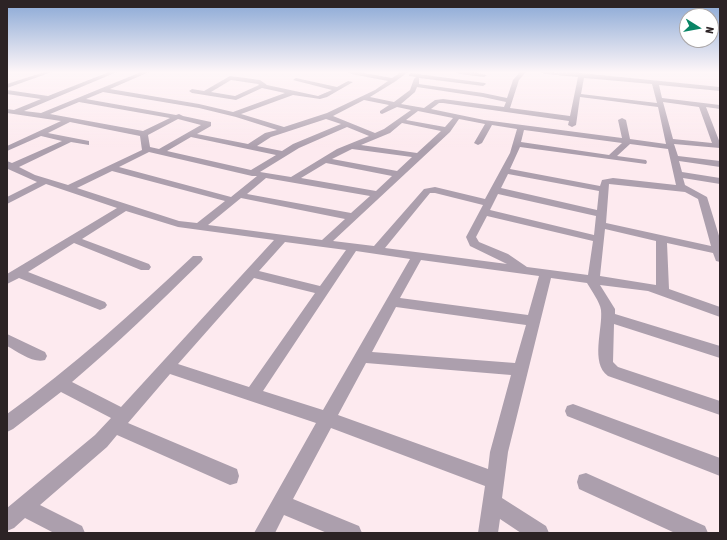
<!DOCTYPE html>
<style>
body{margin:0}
#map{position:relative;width:727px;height:540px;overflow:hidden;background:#fdeaef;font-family:"Asap Condensed",sans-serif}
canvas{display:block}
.frame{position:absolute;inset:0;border:8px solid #2c2325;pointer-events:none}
.north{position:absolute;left:679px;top:8px;width:40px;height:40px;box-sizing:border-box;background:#fff;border:1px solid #aba7a8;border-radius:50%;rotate:101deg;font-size:11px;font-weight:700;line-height:16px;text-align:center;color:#2c2325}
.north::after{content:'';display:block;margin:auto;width:14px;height:18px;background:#098566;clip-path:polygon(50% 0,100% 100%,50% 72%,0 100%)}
</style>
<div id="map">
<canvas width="727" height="540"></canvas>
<div class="frame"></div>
<div class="north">N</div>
</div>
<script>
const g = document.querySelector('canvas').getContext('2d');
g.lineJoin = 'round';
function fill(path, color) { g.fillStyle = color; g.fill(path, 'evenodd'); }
fill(new Path2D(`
 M 44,72 L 52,72 L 7,88 L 7,84 Z
 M 109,72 L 117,72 L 24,111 L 41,113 L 141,72 L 149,72 L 110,89 L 199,104 L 233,112 L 285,93 L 262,88 L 236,100 L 192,93 L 189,91 L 192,89 L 204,91 L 230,76 L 260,80 L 267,85 L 318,96 L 332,90 L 293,80 L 296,78 L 337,87 L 348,81 L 353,82 L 327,97 L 320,99 L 293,95 L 241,114 L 284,127 L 327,113 L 375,90 L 388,81 L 351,74 L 348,72 L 359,72 L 392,78 L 401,72 L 408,72 L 396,81 L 370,97 L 394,102 L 410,90 L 414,79 L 416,77 L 409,76 L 409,74 L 411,73 L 485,83 L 486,84 L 483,86 L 419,78 L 419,84 L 483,93 L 507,98 L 513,80 L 520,72 L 526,72 L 519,80 L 510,108 L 570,116 L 578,77 L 544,74 L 541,72 L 581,73 L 720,87 L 720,91 L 659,85 L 662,98 L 720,105 L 720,109 L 706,107 L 720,143 L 720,148 L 674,144 L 678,156 L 720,161 L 720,167 L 679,161 L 682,172 L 720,178 L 720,184 L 683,178 L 685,185 L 707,197 L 720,239 L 720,262 L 716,261 L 713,253 L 667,243 L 669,289 L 720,307 L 720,317 L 648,291 L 600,285 L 615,309 L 615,314 L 720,346 L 720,358 L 614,324 L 613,362 L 618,367 L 720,401 L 720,415 L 608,376 C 590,363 603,329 601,310 C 600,302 591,290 587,283 L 551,278 L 508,452 L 502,498 L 546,526 L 549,533 L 521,533 L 500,519 L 498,533 L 478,533 L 485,486 L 331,428 L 293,499 L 359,526 L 362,533 L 327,533 L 284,515 L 275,533 L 254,533 L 316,423 L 170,374 L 128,423 L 237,469 L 239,476 L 237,483 L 230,485 L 117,435 L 107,447 L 40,505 L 82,526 L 85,533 L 54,533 L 25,518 L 14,528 L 7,531 L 7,508 L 95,435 L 111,418 L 61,392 L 13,429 L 7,432 L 7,414 C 73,367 133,312 193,256 L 201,256 L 203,259 L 201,262 C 159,303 117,344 72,382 L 121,407 L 274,240 L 178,227 L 126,211 L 82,239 L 149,264 L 151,267 L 149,270 L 141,270 L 74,243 L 28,272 L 105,302 L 107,305 L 105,308 L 100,310 L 95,308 L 19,278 L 7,284 L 7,274 L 117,208 L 46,184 L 7,204 L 7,197 L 37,182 L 8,169 L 7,161 L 12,163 L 62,141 L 41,136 L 7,151 L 7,146 L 61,121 L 7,113 L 7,109 L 14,110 L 41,99 L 7,94 L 7,90 L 48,96 ZM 584,78 L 652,84 L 657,103 L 581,94 ZM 231,80 L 258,84 L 259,85 L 235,96 L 211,92 ZM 417,87 L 483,97 L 506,102 L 504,107 L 443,99 L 435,100 L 424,108 L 401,104 L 415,92 ZM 103,92 L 199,108 L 236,117 L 277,130 L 265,133 L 248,144 L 197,134 L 211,126 L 211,122 L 183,116 L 179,114 L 176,115 L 86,99 ZM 580,97 L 658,107 L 666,144 L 630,139 L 626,120 L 622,118 L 618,120 L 622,138 L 484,120 L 431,109 L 439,103 L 443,103 L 569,121 L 568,125 L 572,127 L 576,125 ZM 364,100 L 389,105 L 380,111 L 380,113 L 382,114 L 397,107 L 411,110 L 384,129 L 375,133 L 333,116 ZM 79,102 L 170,118 L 143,131 L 50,114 ZM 663,102 L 699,107 L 712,143 L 673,139 ZM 418,111 L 453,118 L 445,127 L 406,120 ZM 178,119 L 201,125 L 159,149 L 150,147 L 148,135 ZM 326,119 L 341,124 L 293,144 L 282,151 L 257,146 L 271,137 ZM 459,119 L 485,124 L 474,143 L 478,145 L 482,143 L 492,125 L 517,129 L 510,153 L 485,199 L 435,187 L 424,189 L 374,246 L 333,241 L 450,132 ZM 70,122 L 140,136 L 142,150 L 68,185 L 35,175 L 19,167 L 71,142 L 89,145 L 89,141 L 48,133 ZM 402,123 L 441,131 L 417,153 L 361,145 L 390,133 ZM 347,127 L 369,136 L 337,149 L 291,177 L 260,172 L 299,148 ZM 524,130 L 622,143 L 609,155 L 521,142 ZM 191,137 L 276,155 L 251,170 L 167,151 ZM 630,144 L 668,149 L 676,185 L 613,178 L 602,180 L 600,186 L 510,169 L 520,147 L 646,164 L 647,162 L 646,160 L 617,156 ZM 352,149 L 412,157 L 397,171 L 332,159 ZM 149,152 L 252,176 L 257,176 L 231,197 L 119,167 ZM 326,163 L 392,176 L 376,191 L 301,178 ZM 112,171 L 225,201 L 197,223 L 179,221 L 77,188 ZM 508,174 L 599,191 L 597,210 L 501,188 ZM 266,178 L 370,196 L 351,213 L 247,194 ZM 609,184 L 685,192 L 698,199 L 711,246 L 606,223 ZM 430,193 L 435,193 L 483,205 L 466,237 L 470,246 L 507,264 L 385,248 ZM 498,194 L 596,216 L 594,235 L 490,210 ZM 241,198 L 345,219 L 322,240 L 208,225 ZM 487,216 L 593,241 L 588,275 L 527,267 L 508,254 L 479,242 L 476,237 ZM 605,229 L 656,241 L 656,285 L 600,276 ZM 285,242 L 346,250 L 320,286 L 259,271 ZM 356,251 L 410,259 L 323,410 L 263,391 ZM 421,260 L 539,276 L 528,315 L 400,298 ZM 254,278 L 315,293 L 249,387 L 178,364 ZM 396,307 L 526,325 L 515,363 L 372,352 ZM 366,363 L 511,375 L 490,452 L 488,469 L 338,415 Z
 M 456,72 L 472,72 L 487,75 L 484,77 L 459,74 Z
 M 7,334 L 45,352 L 47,356 L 45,360 C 34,364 18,352 7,346 Z
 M 573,404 L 720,458 L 720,476 L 567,416 L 565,411 L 567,406 Z
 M 586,473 L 705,526 L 708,533 L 675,533 L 579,489 L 577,482 L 579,475 Z`), '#ac9fad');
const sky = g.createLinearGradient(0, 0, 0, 147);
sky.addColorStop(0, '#88a7d5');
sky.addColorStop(0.49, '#fef6f8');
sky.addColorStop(1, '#fef6f800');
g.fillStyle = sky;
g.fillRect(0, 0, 727, 147);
</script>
